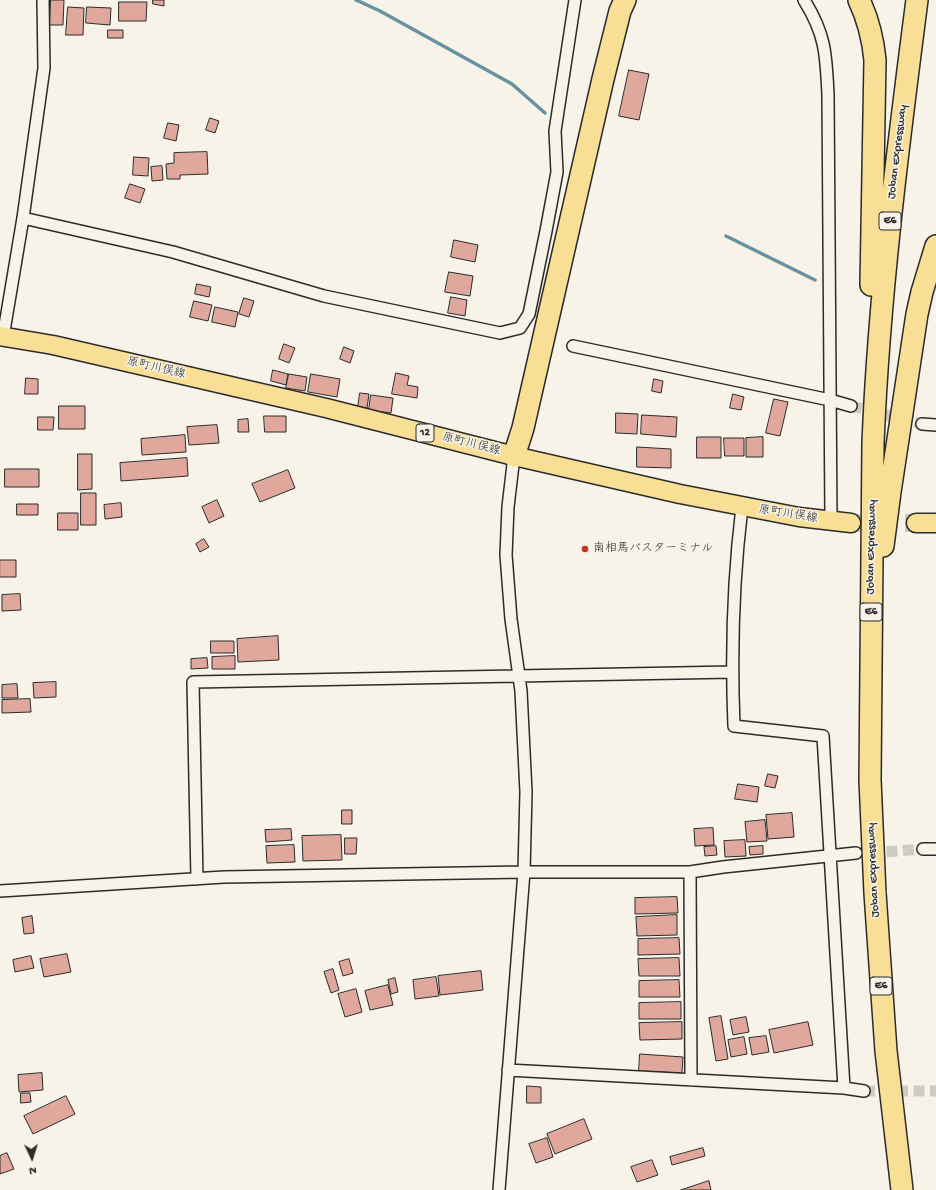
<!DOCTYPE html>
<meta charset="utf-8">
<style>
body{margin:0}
#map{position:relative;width:936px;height:1190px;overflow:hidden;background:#f7f3e8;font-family:"Gochi Hand",sans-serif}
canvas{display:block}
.north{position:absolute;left:12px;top:1138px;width:40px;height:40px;-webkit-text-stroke:3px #f7f3e8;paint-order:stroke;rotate:176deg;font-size:11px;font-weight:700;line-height:16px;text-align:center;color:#2b2b2b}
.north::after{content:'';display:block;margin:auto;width:14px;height:18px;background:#2b2b2b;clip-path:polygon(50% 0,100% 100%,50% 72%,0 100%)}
</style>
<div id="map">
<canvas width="936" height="1190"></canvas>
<div class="north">N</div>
</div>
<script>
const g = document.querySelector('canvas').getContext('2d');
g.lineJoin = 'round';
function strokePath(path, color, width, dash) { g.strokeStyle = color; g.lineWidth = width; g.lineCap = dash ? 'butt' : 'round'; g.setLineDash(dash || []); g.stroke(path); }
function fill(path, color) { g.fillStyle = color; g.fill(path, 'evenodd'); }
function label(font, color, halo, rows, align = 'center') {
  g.font = font + ' "Gochi Hand","Klee One",sans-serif'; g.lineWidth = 3; g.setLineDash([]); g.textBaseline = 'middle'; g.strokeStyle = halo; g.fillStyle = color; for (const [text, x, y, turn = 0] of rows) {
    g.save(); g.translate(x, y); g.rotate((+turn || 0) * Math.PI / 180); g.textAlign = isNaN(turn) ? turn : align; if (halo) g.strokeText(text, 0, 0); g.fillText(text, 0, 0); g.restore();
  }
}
strokePath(new Path2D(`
 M 356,0 L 380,11 L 512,84 L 545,113
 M 726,236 L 815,280`), '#6891a2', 3.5);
const building = new Path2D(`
 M 51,0 L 64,0 L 63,25 L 50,25 Z
 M 153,0 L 164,0 L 164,6 L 153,4 Z
 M 119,2 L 147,2 L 146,21 L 119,21 Z
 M 68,7 L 84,8 L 83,35 L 66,35 Z
 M 87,7 L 111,8 L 110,25 L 86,23 Z
 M 108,30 L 123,30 L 123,38 L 108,38 Z
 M 629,70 L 649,74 L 639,120 L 619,116 Z
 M 210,118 L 219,121 L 215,133 L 206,130 Z
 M 168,123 L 179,125 L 176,141 L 164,138 Z
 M 207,152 L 208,174 L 180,175 L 180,179 L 167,179 L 166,164 L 174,163 L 174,153 Z
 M 134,157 L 149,158 L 148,176 L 133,175 Z
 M 162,166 L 163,180 L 152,181 L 151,167 Z
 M 130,184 L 145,189 L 140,203 L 125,198 Z
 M 454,240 L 478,245 L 475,262 L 451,257 Z
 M 449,272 L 473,276 L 470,296 L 445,292 Z
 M 197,284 L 211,287 L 209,297 L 195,294 Z
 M 451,297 L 467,300 L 465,316 L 448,313 Z
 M 244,298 L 254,301 L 249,317 L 239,314 Z
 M 194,301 L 212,305 L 208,321 L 190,317 Z
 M 215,307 L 238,312 L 235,327 L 212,322 Z
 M 284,344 L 295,348 L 289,363 L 279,359 Z
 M 344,347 L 354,351 L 350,363 L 340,359 Z
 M 273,370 L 288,374 L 286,385 L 271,381 Z
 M 396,373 L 409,376 L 407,385 L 418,387 L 417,398 L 392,394 Z
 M 289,374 L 307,377 L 305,391 L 286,388 Z
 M 311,374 L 340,379 L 337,397 L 308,392 Z
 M 26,378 L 38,379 L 38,394 L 25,394 Z
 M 654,379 L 663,381 L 661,393 L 652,391 Z
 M 360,393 L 369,394 L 367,408 L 358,407 Z
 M 733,394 L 744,397 L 741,410 L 730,408 Z
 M 371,395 L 393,398 L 391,413 L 369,410 Z
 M 774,399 L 788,402 L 780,436 L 766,433 Z
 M 59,406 L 85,406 L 85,429 L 59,429 Z
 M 616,413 L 638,414 L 637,434 L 616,433 Z
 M 642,415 L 677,417 L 676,437 L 641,434 Z
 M 264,416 L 286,416 L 286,432 L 265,432 Z
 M 38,417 L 54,417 L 53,430 L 38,430 Z
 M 248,419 L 249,432 L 238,432 L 238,420 Z
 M 217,425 L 219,443 L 189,445 L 187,427 Z
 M 185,435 L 186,452 L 142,455 L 141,439 Z
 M 697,437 L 721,437 L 721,458 L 697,458 Z
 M 763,437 L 763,457 L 746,457 L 746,438 Z
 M 724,438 L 744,438 L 744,456 L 725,456 Z
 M 637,447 L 671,449 L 671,468 L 637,467 Z
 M 78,454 L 92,454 L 92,489 L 78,490 Z
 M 187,458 L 188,476 L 121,481 L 120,463 Z
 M 5,469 L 39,469 L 39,487 L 5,487 Z
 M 288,470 L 295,488 L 260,502 L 252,484 Z
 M 81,493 L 96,493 L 96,525 L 81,525 Z
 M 217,500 L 224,516 L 209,523 L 202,507 Z
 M 121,503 L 122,517 L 105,519 L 104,505 Z
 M 17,504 L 38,504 L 38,515 L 17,515 Z
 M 58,513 L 78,513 L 78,530 L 58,530 Z
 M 204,539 L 209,547 L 200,552 L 196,544 Z
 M 0,560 L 16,560 L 16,577 L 0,577 Z
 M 20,594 L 21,610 L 2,611 L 2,595 Z
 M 278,636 L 279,660 L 238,662 L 237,639 Z
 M 211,641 L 234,641 L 234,653 L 211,653 Z
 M 235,656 L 235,669 L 212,669 L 212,657 Z
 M 207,658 L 208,668 L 191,669 L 191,659 Z
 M 56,682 L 56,697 L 34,698 L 33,683 Z
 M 17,684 L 18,698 L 2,698 L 2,685 Z
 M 30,699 L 31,712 L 2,713 L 2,700 Z
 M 768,774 L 778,776 L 775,788 L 765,786 Z
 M 738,784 L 759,787 L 757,802 L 735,799 Z
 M 342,810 L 352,810 L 352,824 L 342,824 Z
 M 792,813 L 794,837 L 768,839 L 766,815 Z
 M 765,820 L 767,841 L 747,842 L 745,822 Z
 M 713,828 L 714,845 L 695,846 L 694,829 Z
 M 291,829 L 292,840 L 266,842 L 265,830 Z
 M 341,835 L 342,860 L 303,861 L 302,836 Z
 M 345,838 L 357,838 L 356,854 L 345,854 Z
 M 745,840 L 746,856 L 725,857 L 724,841 Z
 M 294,845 L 295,862 L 267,863 L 266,846 Z
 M 716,846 L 717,855 L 705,856 L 704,847 Z
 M 763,846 L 763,854 L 750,855 L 749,847 Z
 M 677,897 L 678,913 L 635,914 L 635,898 Z
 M 677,915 L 677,935 L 637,936 L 636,917 Z
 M 32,916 L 34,933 L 24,934 L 22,918 Z
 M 679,938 L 680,954 L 638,955 L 638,939 Z
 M 67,954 L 71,972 L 44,977 L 40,959 Z
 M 31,956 L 34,968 L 15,972 L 13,960 Z
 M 679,958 L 680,976 L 639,976 L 638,959 Z
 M 349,959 L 353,973 L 343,976 L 339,962 Z
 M 333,969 L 339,990 L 331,993 L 324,972 Z
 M 481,971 L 483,990 L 440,995 L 438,976 Z
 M 436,977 L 439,996 L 415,999 L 413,980 Z
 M 395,978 L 398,992 L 391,994 L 388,980 Z
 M 679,980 L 680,997 L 639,997 L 639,981 Z
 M 388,985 L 393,1005 L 370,1010 L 365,991 Z
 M 356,989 L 362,1012 L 345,1017 L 338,994 Z
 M 681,1002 L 681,1019 L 639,1019 L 639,1003 Z
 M 721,1016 L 728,1059 L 716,1061 L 709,1018 Z
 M 746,1017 L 749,1032 L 733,1035 L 730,1020 Z
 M 682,1022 L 682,1039 L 640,1040 L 639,1023 Z
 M 808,1022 L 813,1045 L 774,1053 L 769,1030 Z
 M 766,1036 L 769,1052 L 752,1055 L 749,1038 Z
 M 744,1037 L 747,1054 L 731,1057 L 728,1040 Z
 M 640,1054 L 683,1057 L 682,1073 L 639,1071 Z
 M 42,1073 L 43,1090 L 19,1092 L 18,1075 Z
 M 527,1086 L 541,1087 L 541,1103 L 527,1103 Z
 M 21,1093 L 30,1093 L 31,1102 L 21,1103 Z
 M 66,1096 L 75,1114 L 33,1134 L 24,1116 Z
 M 584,1119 L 592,1139 L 555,1154 L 547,1134 Z
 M 547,1138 L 553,1157 L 536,1163 L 529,1144 Z
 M 703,1148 L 705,1156 L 672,1165 L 670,1157 Z
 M 7,1153 L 14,1169 L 0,1174 L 0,1156 Z
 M 652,1160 L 658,1175 L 637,1182 L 631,1167 Z
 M 709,1181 L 711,1190 L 681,1190 Z`);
fill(building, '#e0a79c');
strokePath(building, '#2b2b2b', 1);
strokePath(new Path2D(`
 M 851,406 L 922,424
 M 870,853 L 923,849
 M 864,1091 L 936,1091`), '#cecbc2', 11, [11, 5.5]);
strokePath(new Path2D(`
 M 851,523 L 916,523`), '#cecbc2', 18, [18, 9]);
const minor = new Path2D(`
 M 804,0 C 826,35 826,55 828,95 L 831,521
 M 23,218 L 173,252 L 324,296 L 500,333 L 520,328 L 529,314 L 546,231 L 557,172 L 555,131 L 575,0
 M 3,337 L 23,218 L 44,68 L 43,0
 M 573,346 L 830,400 L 851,406
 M 922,424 L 936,425
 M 742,507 C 733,580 731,653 734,726 L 823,736 L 844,1088
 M 923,849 L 936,849
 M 690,872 L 691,1080
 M 197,879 L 193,682 L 732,672
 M 0,891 L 224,877 L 524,872 L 690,872 L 723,867 L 856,853
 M 508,1070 L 844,1088 L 864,1091
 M 499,1190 L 524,872 L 526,792 L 521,691 L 511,619 L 506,555 L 508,507 L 514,456`);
const primary = new Path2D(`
 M 0,336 L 53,345 L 326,408 L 514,456 L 680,494 L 799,517 L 851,523
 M 916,523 L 936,523`);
const motorway = new Path2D(`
 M 859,0 C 868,19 873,39 875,60 L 871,285
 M 514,456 L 523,428 L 603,79 L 620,11 L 625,0
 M 883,546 L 890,492 L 917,314 L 922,292 L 936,246
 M 902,1190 L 886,1051 L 875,893 L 870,780 L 873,443 C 879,295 898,147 917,0`);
strokePath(minor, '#2b2b2b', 14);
strokePath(primary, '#2b2b2b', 21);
strokePath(motorway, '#2b2b2b', 24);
strokePath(minor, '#f7f3e8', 11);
strokePath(primary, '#f9df96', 18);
strokePath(motorway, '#f9df96', 21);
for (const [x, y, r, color] of [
 [585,549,4,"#c8321e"]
]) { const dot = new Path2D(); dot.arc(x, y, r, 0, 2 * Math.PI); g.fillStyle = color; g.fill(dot); strokePath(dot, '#f7f3e8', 1.5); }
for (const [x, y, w] of [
 [890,221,22],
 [425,433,18],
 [871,612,22],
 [881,986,22]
]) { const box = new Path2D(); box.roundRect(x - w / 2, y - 9, w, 18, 3); g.fillStyle = '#f7f3e8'; g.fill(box); strokePath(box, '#2b2b2b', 1); }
label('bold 11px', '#2b2b2b', null, [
 ["E6",890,221],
 ["12",425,433],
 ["E6",871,612],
 ["E6",881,986]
]);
label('12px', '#2b2b2b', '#f7f3e8', [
 ["Joban Expressway",898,152,-83],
 ["原町川俣線",156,369,13],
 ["原町川俣線",471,445,14],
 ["原町川俣線",788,515,9],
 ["Joban Expressway",872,547,-89],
 ["Joban Expressway",874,870,-93]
]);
label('12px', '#2b2b2b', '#f7f3e8', [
 ["南相馬バスターミナル",593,549]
], 'left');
</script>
